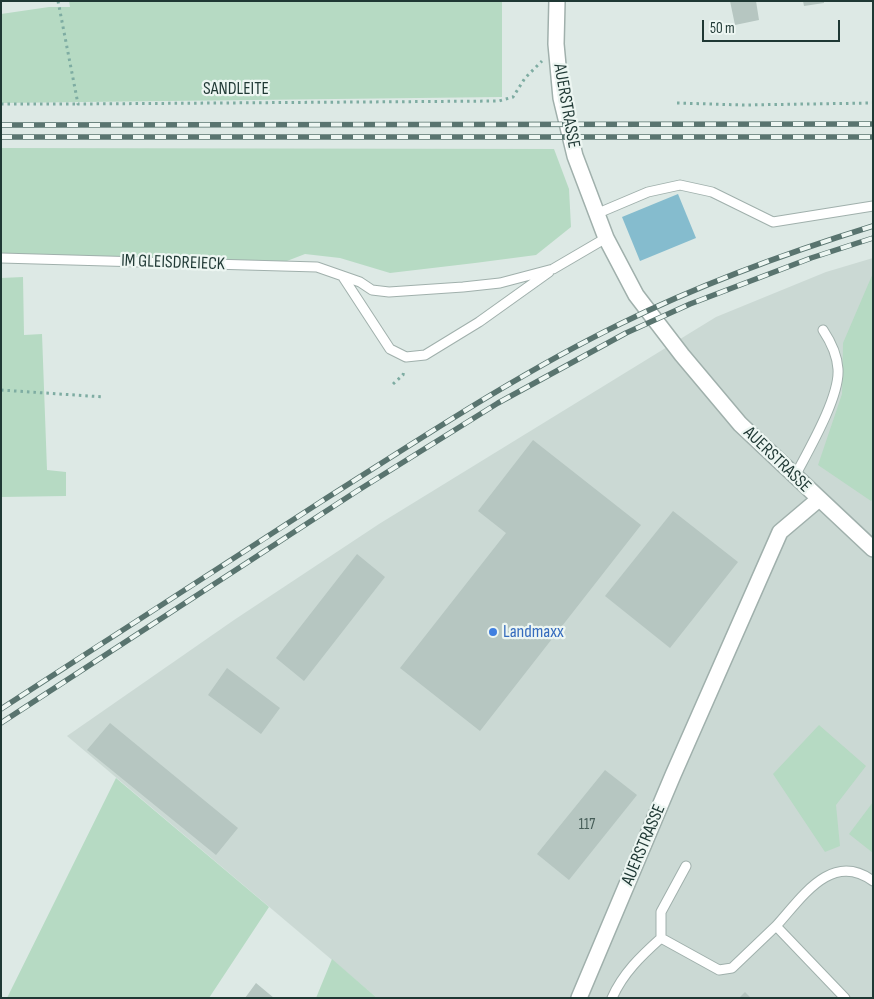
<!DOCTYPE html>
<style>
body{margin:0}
#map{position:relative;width:874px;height:999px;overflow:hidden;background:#dde9e5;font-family:"Sofia Sans Condensed",sans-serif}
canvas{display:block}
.frame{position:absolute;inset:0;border:2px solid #1f3834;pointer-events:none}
.scale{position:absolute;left:702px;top:20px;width:138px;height:22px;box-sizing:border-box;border:2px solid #1f3834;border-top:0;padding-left:6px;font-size:15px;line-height:18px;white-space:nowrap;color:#1f3834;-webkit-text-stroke:4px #edf6f2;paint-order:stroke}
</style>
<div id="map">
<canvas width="874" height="999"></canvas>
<div class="frame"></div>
<div class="scale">50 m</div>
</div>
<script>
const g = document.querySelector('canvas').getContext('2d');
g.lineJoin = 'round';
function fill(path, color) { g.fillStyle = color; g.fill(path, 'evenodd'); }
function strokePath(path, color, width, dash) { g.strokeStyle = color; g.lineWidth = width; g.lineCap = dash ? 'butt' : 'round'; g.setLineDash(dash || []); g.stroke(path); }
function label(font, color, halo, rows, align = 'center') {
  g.font = font + ' "Sofia Sans Condensed",sans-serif'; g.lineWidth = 4.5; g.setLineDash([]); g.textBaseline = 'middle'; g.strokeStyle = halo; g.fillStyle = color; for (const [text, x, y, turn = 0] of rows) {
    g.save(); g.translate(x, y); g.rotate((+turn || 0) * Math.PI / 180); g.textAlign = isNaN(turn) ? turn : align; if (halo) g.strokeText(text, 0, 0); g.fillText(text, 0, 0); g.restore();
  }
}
fill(new Path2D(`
 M 873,258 L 873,998 L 377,998 L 67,736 L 234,620 L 379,524 L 716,317 L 826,272 Z`), '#cbd9d4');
fill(new Path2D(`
 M 69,1 L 502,1 L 502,97 L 1,103 L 1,14 L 49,7 L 70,7 Z
 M 1,148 L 554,149 L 569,189 L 571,227 L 536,255 L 475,263 L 390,273 L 340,258 L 305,254 L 274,266 L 1,258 Z
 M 873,273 L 873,499 L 871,501 L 818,465 L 842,394 L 843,343 Z
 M 23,277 L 24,335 L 42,334 L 47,470 L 66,472 L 66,496 L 1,497 L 1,278 Z
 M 819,725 L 866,766 L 836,805 L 840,846 L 825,852 L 773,774 Z
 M 116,778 L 269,907 L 209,998 L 7,998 Z
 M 873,802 L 873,853 L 849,834 Z
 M 332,959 L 377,998 L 316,998 Z`), '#b6dac3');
fill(new Path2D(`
 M 678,194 L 696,238 L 640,261 L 622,217 Z`), '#85bcce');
fill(new Path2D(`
 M 730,1 L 756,1 L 759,20 L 735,25 Z
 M 803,1 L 824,1 L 824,3 L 804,6 Z
 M 533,440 L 641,525 L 480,731 L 400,668 L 506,533 L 478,511 Z
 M 673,511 L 738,562 L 670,648 L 605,596 Z
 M 357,554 L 385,577 L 304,681 L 276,658 Z
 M 227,668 L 280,708 L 261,734 L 208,695 Z
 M 110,723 L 238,828 L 216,855 L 87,750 Z
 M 605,770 L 637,795 L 569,880 L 537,854 Z
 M 256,983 L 274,998 L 245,998 Z
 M 745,992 L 751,998 L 739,998 Z`), '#b6c6c1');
const lane = new Path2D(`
 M 596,214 L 648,192 L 680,185 L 712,192 L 773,222 L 873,206
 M 1,258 L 317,267 L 360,282 L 372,290 L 389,292 L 463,287 L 500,283 L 553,269 L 606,238
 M 343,277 L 390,349 L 406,357 L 425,355 L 479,322 L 549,272
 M 795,476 C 808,451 840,397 838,369 C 837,354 831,342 823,330
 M 661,938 L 661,912 L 686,866
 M 612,998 C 623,973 641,956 661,938 L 719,970 L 732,968 L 776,926
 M 845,998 L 776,926 C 801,899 831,850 873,881`);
const street = new Path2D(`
 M 557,1 L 556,44 L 561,98 L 575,156 L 606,238 L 636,295 L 682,355 L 740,424 L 873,549
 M 579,998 L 673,775 L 780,532 L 819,499`);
strokePath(lane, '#a0b0ac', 11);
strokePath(street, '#a0b0ac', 18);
strokePath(new Path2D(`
 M 58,1 L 78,104 L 499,101 L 513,97 L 525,78 L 542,61
 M 677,103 L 743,105 L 873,103
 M 1,104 L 78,104
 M 393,384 L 403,375 L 404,370
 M 1,390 L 104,397`), '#7eaca2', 3, [2.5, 4]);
strokePath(lane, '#fff', 9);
strokePath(street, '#fff', 15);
const rail = new Path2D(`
 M 1,125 L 873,124
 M 1,137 L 873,137
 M 1,709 C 108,639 215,571 322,501 C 420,439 516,375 620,324 C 701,284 786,253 873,226
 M 1,723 L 357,491 L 498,403 L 626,333 L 690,304 L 811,258 L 873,238`);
strokePath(rail, '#59746f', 5.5);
strokePath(rail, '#edf6f2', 4, [11]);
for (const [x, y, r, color] of [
 [493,632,5,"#3f7fe0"]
]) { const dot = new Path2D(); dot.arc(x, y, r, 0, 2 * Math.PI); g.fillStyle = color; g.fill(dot); strokePath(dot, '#edf6f2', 2); }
label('15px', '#455c57', null, [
 ["117",587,825]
]);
label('18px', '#1f3834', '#edf6f2', [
 ["SANDLEITE",236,89],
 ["AUERSTRASSE",566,106,80],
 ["IM GLEISDREIECK",173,263,2],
 ["AUERSTRASSE",777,460,44],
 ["AUERSTRASSE",644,845,-67]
]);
label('18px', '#366cbe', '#edf6f2', [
 ["Landmaxx",503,632]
], 'left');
</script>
